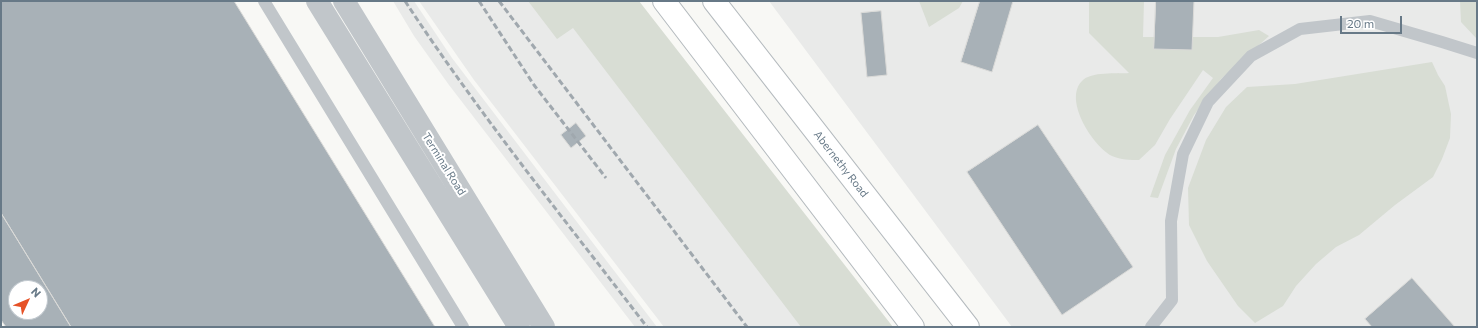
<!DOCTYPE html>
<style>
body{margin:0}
#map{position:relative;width:1478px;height:328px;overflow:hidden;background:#f8f8f5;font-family:Commissioner,sans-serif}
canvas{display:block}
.frame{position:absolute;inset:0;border:2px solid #677987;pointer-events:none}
.north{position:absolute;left:8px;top:280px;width:40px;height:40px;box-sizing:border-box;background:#fff;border:1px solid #c2c9cf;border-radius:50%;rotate:46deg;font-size:11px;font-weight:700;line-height:16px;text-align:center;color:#677987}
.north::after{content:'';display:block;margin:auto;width:14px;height:18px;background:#e65227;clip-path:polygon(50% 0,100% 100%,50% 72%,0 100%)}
.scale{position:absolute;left:1340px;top:16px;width:62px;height:18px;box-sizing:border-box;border:2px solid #677987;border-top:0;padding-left:5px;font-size:12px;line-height:14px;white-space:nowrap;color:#677987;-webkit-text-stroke:3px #fff;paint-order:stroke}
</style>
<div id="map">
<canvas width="1478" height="328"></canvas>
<div class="frame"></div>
<div class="north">N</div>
<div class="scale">20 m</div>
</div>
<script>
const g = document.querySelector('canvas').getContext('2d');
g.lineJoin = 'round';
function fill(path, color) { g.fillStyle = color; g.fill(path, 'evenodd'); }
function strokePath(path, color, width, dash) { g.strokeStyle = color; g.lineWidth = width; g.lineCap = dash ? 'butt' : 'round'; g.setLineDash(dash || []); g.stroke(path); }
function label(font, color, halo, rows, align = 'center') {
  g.font = font + ' Commissioner,sans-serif'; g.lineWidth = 4; g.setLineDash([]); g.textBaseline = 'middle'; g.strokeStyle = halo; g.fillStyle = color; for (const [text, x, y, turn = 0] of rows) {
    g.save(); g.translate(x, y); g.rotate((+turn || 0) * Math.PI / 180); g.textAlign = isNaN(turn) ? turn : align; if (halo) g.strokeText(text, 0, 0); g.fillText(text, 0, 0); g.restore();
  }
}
fill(new Path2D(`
 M 393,1 L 414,1 L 452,58 L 657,327 L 635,327 L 449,85 L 414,36 Z
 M 419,1 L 605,1 L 871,327 L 664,327 L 474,80 Z
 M 769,1 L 1477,1 L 1477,327 L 1012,327 Z`), '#e9eae9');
fill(new Path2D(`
 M 528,1 L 639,1 L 893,327 L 801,327 L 573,28 L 557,39 Z
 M 919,1 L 963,1 L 959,8 L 929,27 Z
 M 1089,1 L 1144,1 L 1143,37 L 1218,37 L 1259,30 L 1269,36 L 1221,79 L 1194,115 L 1176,149 L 1158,198 L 1150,197 L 1165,155 L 1190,110 L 1213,78 L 1203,70 L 1170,119 L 1155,145 L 1139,160 C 1130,160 1121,160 1112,156 C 1093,146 1063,100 1082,81 C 1091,71 1117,74 1129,73 L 1089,33 Z
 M 1460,1 L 1477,1 L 1477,39 L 1461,22 Z
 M 1432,62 L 1438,75 L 1445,86 L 1451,114 L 1450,138 L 1442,159 L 1433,177 L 1395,205 L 1359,235 L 1336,247 L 1316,264 L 1296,286 L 1283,306 L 1255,323 L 1238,306 L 1207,261 L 1189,225 L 1188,188 L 1206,140 L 1226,107 L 1247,87 L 1295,84 Z`), '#d8ddd4');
const building = new Path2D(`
 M 1,1 L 234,1 L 435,327 L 71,327 L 1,213 Z
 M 980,1 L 1013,1 L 992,72 L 961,62 Z
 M 1156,1 L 1194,1 L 1192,50 L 1154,49 Z
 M 881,11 L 887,75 L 867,77 L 861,13 Z
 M 576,123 L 586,136 L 571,148 L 561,135 Z
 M 1038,125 L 1133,267 L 1062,315 L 967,172 Z
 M 1,213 L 71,327 L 6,327 L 1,320 ZM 16,288 L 40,288 L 40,312 L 16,312 Z
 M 1412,278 L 1455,327 L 1372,327 L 1365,319 Z`);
fill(building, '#a8b1b7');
strokePath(building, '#dadad8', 1);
const secondary = new Path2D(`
 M 664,1 L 913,327
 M 714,1 L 968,327`);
strokePath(secondary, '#b4babe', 24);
strokePath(new Path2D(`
 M 264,1 L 463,327
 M 1151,327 L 1172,300 L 1171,221 L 1183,154 L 1208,102 L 1251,56 L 1300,29 L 1370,21 L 1442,42 L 1477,53`), '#c1c6ca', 12);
strokePath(new Path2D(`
 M 317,1 L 519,327
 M 344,1 L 544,327`), '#c1c6ca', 22);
strokePath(secondary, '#fff', 22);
strokePath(new Path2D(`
 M 405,1 C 479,114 565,220 647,327
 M 479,1 L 534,85 L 606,178
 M 499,1 L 747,327`), '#a0a8ae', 3, [6, 3]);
label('11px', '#677987', '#fff', [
 ["Terminal Road",444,164,58],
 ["Abernethy Road",841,164,52]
]);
</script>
